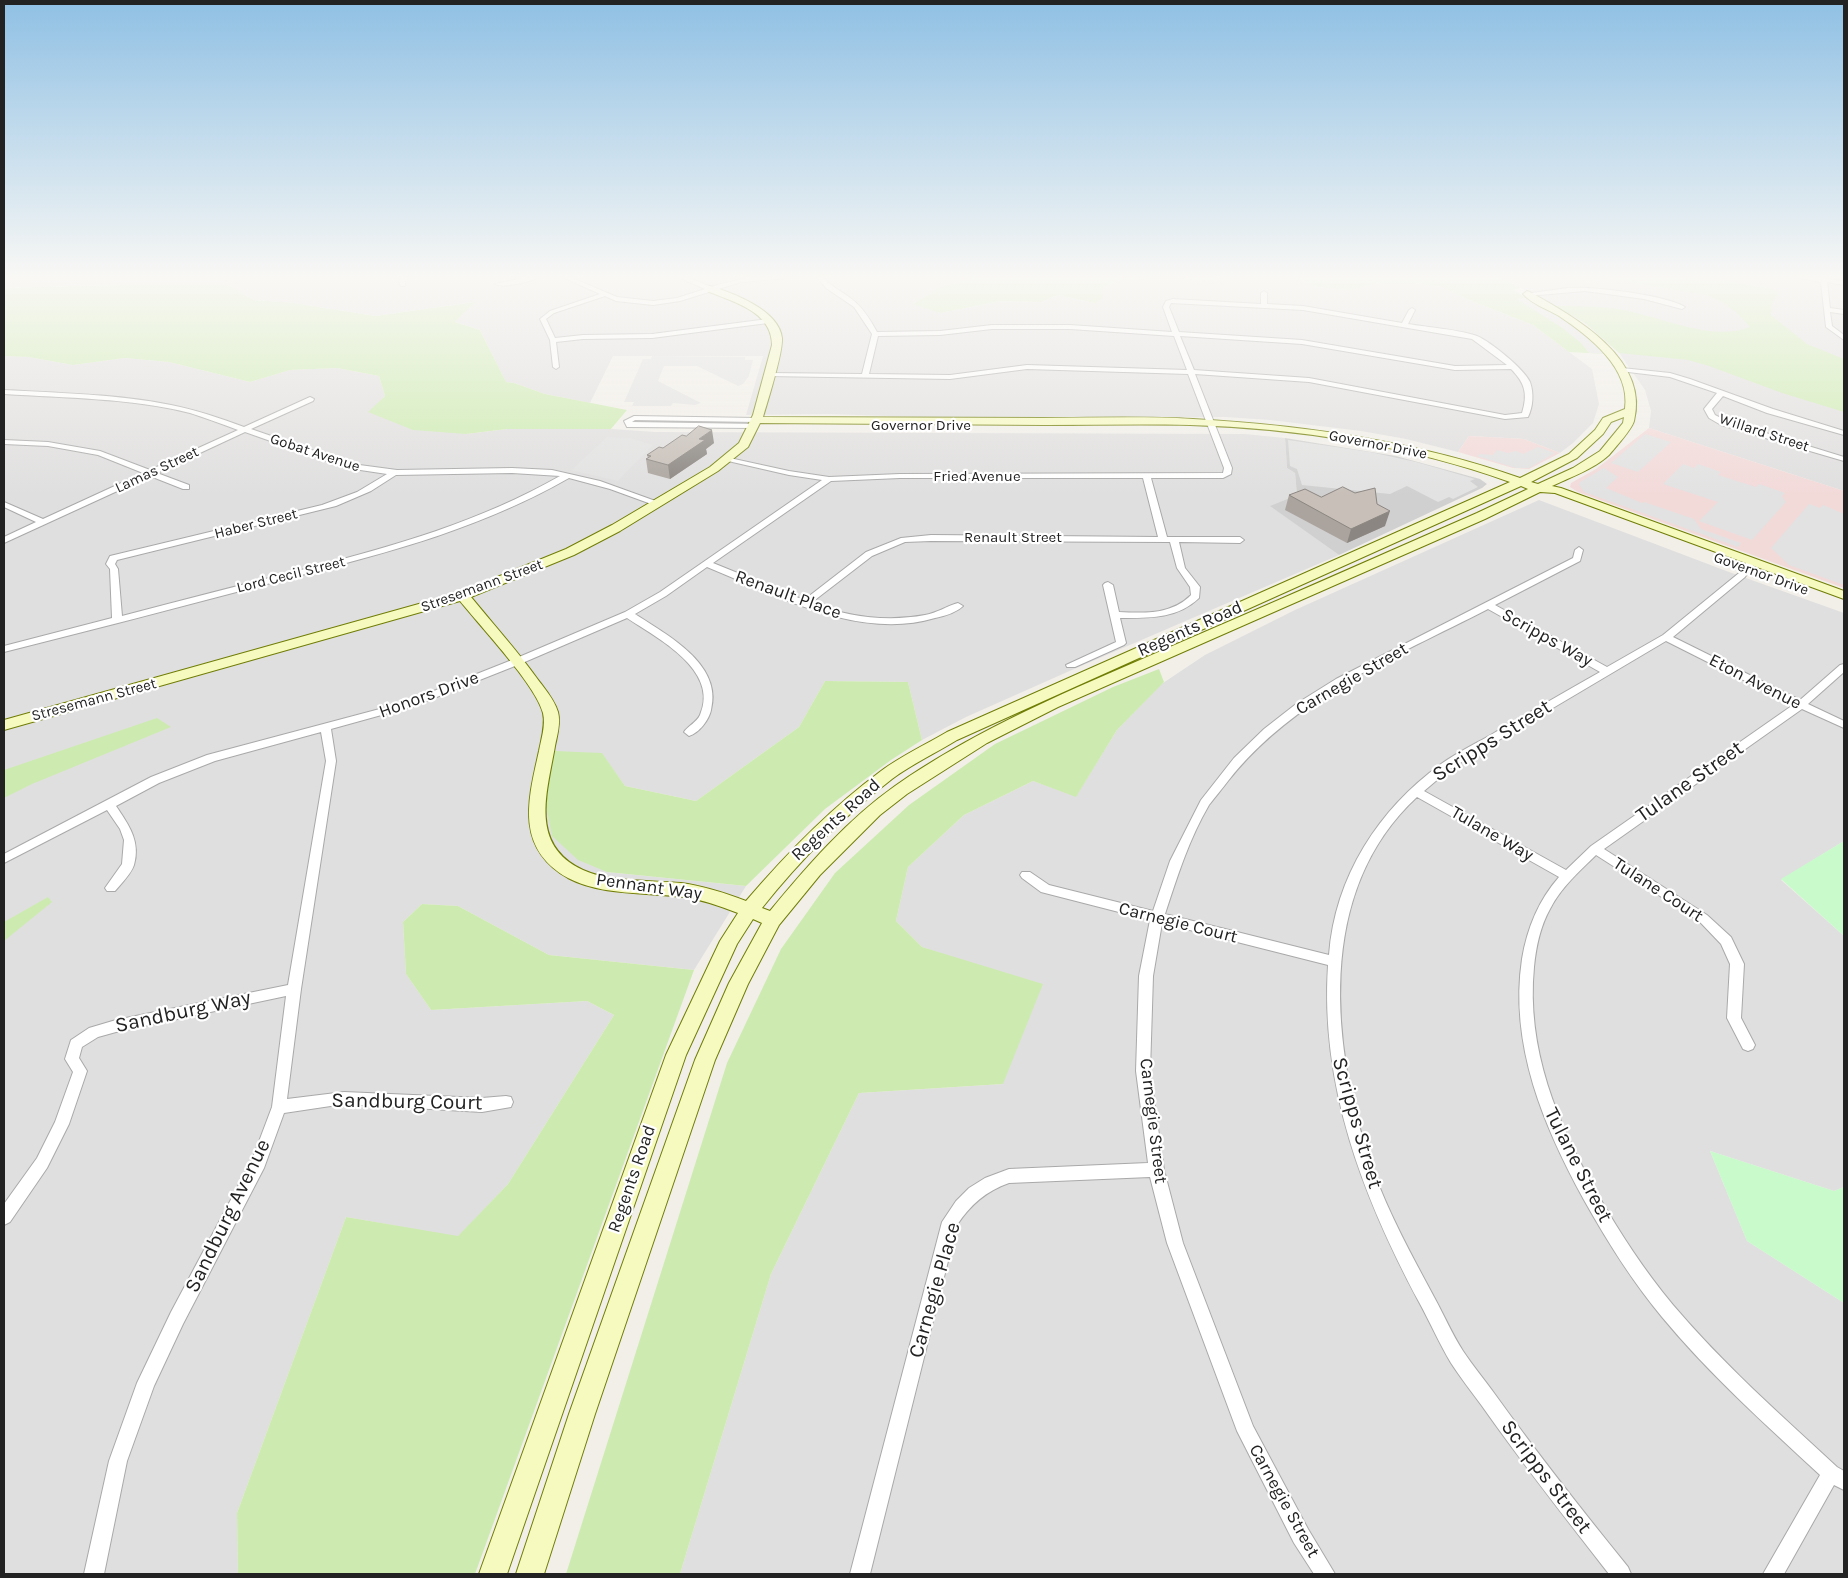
<!DOCTYPE html>
<style>
body{margin:0}
#map{position:relative;width:1848px;height:1578px;overflow:hidden;background:#f2efe9;font-family:Karla,sans-serif}
canvas{display:block}
.frame{position:absolute;inset:0;border:5px solid #222;pointer-events:none}
</style>
<div id="map">
<canvas width="1848" height="1578"></canvas>
<div class="frame"></div>
</div>
<script>
const g = document.querySelector('canvas').getContext('2d');
g.lineJoin = 'round';
function fill(path, color) { g.fillStyle = color; g.fill(path, 'evenodd'); }
function strokePath(path, color, width, dash) { g.strokeStyle = color; g.lineWidth = width; g.lineCap = dash ? 'butt' : 'round'; g.setLineDash(dash || []); g.stroke(path); }
function label(font, color, halo, rows, align = 'center') {
  g.font = font + ' Karla,sans-serif'; g.lineWidth = 4.5; g.setLineDash([]); g.textBaseline = 'middle'; g.strokeStyle = halo; g.fillStyle = color; for (const [text, x, y, turn = 0] of rows) {
    g.save(); g.translate(x, y); g.rotate((+turn || 0) * Math.PI / 180); g.textAlign = isNaN(turn) ? turn : align; if (halo) g.strokeText(text, 0, 0); g.fillText(text, 0, 0); g.restore();
  }
}
fill(new Path2D(`
 M 4,275 L 982,275 L 914,303 L 940,313 L 1001,301 L 1040,302 L 1058,295 L 1095,303 L 1103,287 L 1119,280 L 1172,278 L 1214,282 L 1228,275 L 1290,275 L 1318,287 L 1351,290 L 1379,283 L 1414,283 L 1442,287 L 1469,300 L 1533,325 L 1592,369 L 1599,404 L 1593,423 L 1573,443 L 1560,453 L 1524,439 L 1469,436 L 1458,452 L 1406,439 L 1361,431 L 1270,420 L 1225,417 L 976,419 L 829,414 L 746,415 L 763,356 L 613,356 L 590,403 L 545,394 L 514,383 L 506,382 L 480,330 L 455,322 L 474,302 L 375,316 L 294,303 L 254,300 L 228,285 L 121,285 L 4,288 Z
 M 1500,275 L 1844,275 L 1844,491 L 1649,428 L 1651,411 L 1645,390 L 1617,350 L 1585,323 L 1499,276 Z
 M 4,356 L 28,357 L 73,365 L 125,358 L 169,362 L 250,382 L 290,370 L 337,368 L 379,376 L 385,396 L 369,412 L 466,434 L 507,429 L 611,429 L 656,432 L 1245,434 L 1285,438 L 1287,468 L 1295,473 L 1297,495 L 1271,506 L 1339,555 L 1074,669 L 966,717 L 922,740 L 908,682 L 825,681 L 799,727 L 696,801 L 625,786 L 601,753 L 607,872 L 746,886 L 694,970 L 549,955 L 458,906 L 422,904 L 403,922 L 406,974 L 431,1010 L 587,1001 L 614,1015 L 508,1184 L 458,1237 L 346,1217 L 237,1513 L 238,1574 L 4,1574 Z
 M 1539,500 L 1729,572 L 1844,613 L 1844,841 L 1781,880 L 1844,936 L 1844,1187 L 1834,1191 L 1710,1151 L 1747,1241 L 1844,1303 L 1844,1574 L 680,1574 L 771,1274 L 859,1093 L 1003,1084 L 967,962 L 922,947 L 896,921 L 908,867 L 964,815 L 1033,781 L 1076,796 L 1117,730 L 1160,685 L 1205,655 L 1295,610 Z`), '#e0dfdf');
fill(new Path2D(`
 M 1649,428 L 1844,491 L 1844,588 L 1578,492 L 1570,487 L 1571,483 L 1596,469 Z
 M 1469,436 L 1524,439 L 1560,453 L 1529,469 L 1513,468 L 1458,452 Z`), '#f2dad9');
fill(new Path2D(`
 M 1285,438 L 1396,456 L 1480,479 L 1487,484 L 1482,488 L 1339,555 L 1270,506 L 1297,495 L 1295,473 L 1287,468 Z`), '#d0d0d0');
fill(new Path2D(`
 M 982,275 L 1228,275 L 1214,282 L 1172,278 L 1119,280 L 1103,287 L 1103,298 L 1095,303 L 1058,295 L 1041,302 L 1001,301 L 940,313 L 913,304 L 939,288 Z
 M 1290,275 L 1500,275 L 1499,276 L 1521,288 L 1513,290 L 1556,314 L 1578,328 L 1606,354 L 1569,352 L 1533,325 L 1469,300 L 1442,287 L 1414,283 L 1379,283 L 1351,290 L 1318,287 Z
 M 1594,275 L 1666,275 L 1705,281 L 1715,279 L 1773,289 L 1778,294 L 1772,303 L 1771,315 L 1807,344 L 1844,359 L 1844,412 L 1782,393 L 1709,366 L 1688,360 L 1619,353 L 1585,323 L 1556,306 C 1577,306 1597,306 1618,309 C 1658,315 1712,343 1750,327 L 1737,313 L 1724,303 L 1707,295 L 1616,280 Z
 M 121,285 L 228,285 L 254,300 L 294,303 L 375,316 L 475,302 L 455,322 L 480,330 L 506,382 L 514,383 L 545,394 L 627,410 L 611,429 L 507,429 L 466,434 L 413,430 L 368,412 L 385,396 L 379,376 L 337,368 L 290,370 L 250,382 L 169,362 L 125,358 L 73,365 L 28,357 L 4,356 L 4,288 Z
 M 1159,669 L 1164,682 L 1117,730 L 1076,797 L 1033,781 L 964,815 L 908,867 L 896,921 L 922,947 L 1043,984 L 1003,1084 L 859,1093 L 771,1274 L 680,1574 L 566,1574 L 727,1063 L 781,949 L 835,873 L 909,805 L 995,744 L 1113,687 Z
 M 825,681 L 908,682 L 922,740 L 891,760 L 825,809 L 746,886 L 607,872 L 578,860 L 552,836 L 545,800 L 555,751 L 602,753 L 625,786 L 696,801 L 799,727 Z
 M 157,718 L 171,727 L 32,784 L 4,798 L 4,770 Z
 M 48,897 L 52,902 L 4,941 L 4,922 Z
 M 422,904 L 458,906 L 549,955 L 694,970 L 475,1574 L 238,1574 L 237,1513 L 346,1217 L 458,1236 L 508,1184 L 614,1015 L 587,1001 L 431,1010 L 406,974 L 403,922 Z`), '#cdebb0');
fill(new Path2D(`
 M 1844,841 L 1844,936 L 1781,879 Z
 M 1710,1151 L 1834,1191 L 1844,1187 L 1844,1303 L 1747,1241 Z`), '#c8facc');
fill(new Path2D(`
 M 1525,298 L 1543,306 L 1581,331 L 1606,354 L 1589,353 L 1581,343 L 1561,327 L 1517,299 Z
 M 652,356 L 745,357 L 745,360 L 753,360 L 749,376 L 743,384 L 738,386 L 697,366 L 664,366 L 658,381 L 701,403 L 695,405 L 673,403 L 671,406 L 632,406 L 634,402 L 624,402 L 643,359 L 651,359 Z
 M 1645,434 L 1671,442 L 1638,472 L 1611,463 Z
 M 607,437 L 629,438 L 653,445 L 618,481 L 571,470 Z
 M 1288,440 L 1370,452 L 1416,462 L 1475,479 L 1470,481 L 1478,487 L 1453,499 L 1449,497 L 1438,502 L 1407,486 L 1390,494 L 1302,485 L 1297,469 L 1290,466 Z
 M 1538,447 L 1555,453 L 1529,468 L 1516,468 L 1477,456 L 1480,454 L 1493,455 L 1497,450 L 1508,453 L 1516,451 L 1523,454 Z
 M 1683,464 L 1694,468 L 1698,464 L 1721,472 L 1718,475 L 1756,487 L 1759,484 L 1785,493 L 1782,496 L 1786,502 L 1752,540 L 1699,521 L 1718,502 L 1663,484 Z
 M 1604,468 L 1618,477 L 1606,488 L 1642,503 L 1644,502 L 1694,519 L 1701,529 L 1741,543 L 1738,547 L 1584,492 L 1579,485 L 1580,482 Z
 M 1809,504 L 1820,508 L 1823,505 L 1844,514 L 1844,585 L 1789,565 L 1771,548 Z`), '#e2e2e2');
const street = new Path2D(`
 M 405,275 L 411,275 L 405,281 L 405,286 L 401,286 L 399,281 Z
 M 537,275 L 545,275 C 535,280 505,289 495,284 Z
 M 558,275 L 565,275 L 617,297 L 653,301 L 677,298 L 705,289 L 674,275 L 681,275 L 711,287 C 740,278 771,272 801,275 L 798,277 L 741,282 L 680,301 L 653,305 L 616,301 L 605,296 L 554,313 L 546,319 L 555,338 L 583,335 L 652,334 L 768,319 L 771,321 L 768,323 L 652,338 L 583,339 L 556,342 L 559,367 L 556,369 L 553,367 L 550,340 L 540,319 L 550,311 L 600,294 Z
 M 815,275 L 821,275 C 829,285 839,290 849,297 C 862,306 870,319 877,332 L 940,331 L 992,325 L 1070,325 L 1172,332 L 1163,307 L 1166,301 L 1173,299 L 1261,304 L 1261,293 L 1264,291 L 1267,293 L 1267,304 L 1303,306 L 1402,323 L 1409,310 L 1412,308 L 1415,310 L 1408,324 C 1426,327 1462,330 1477,336 C 1491,342 1524,369 1530,382 C 1534,393 1533,407 1528,417 L 1505,419 L 1309,382 L 1195,374 L 1232,468 L 1231,474 L 1223,478 L 1151,478 L 1167,537 L 1240,537 L 1244,540 L 1240,543 L 1179,542 L 1185,568 L 1200,587 L 1199,598 C 1177,619 1149,618 1120,618 L 1126,643 L 1124,645 L 1075,667 L 1067,667 L 1066,665 L 1116,642 L 1103,585 L 1105,583 L 1108,582 L 1113,585 L 1119,612 C 1145,613 1171,615 1191,595 L 1190,587 L 1177,568 L 1170,542 L 931,541 L 905,542 L 872,556 L 811,603 C 847,617 888,622 925,615 C 937,613 947,606 958,603 L 963,606 C 956,613 944,616 935,618 C 859,641 776,595 707,567 L 666,596 L 635,614 C 667,635 723,664 711,710 C 709,720 699,733 689,736 L 684,732 C 688,726 697,722 700,715 C 720,670 657,638 627,618 L 520,664 L 414,706 L 331,729 L 336,761 L 301,989 L 287,1099 L 344,1092 L 482,1098 L 506,1096 L 511,1097 L 513,1102 L 511,1107 L 482,1112 L 344,1104 L 284,1113 L 264,1168 L 183,1324 L 154,1386 L 127,1461 L 104,1574 L 84,1574 L 109,1461 L 137,1383 L 171,1312 L 252,1160 L 272,1107 L 286,996 L 116,1032 L 98,1037 L 82,1047 L 79,1058 L 87,1071 L 69,1124 L 47,1168 L 10,1222 L 4,1225 L 4,1204 L 37,1158 L 55,1122 L 73,1072 L 65,1059 L 71,1040 L 89,1028 L 116,1020 L 288,985 L 326,761 L 321,732 L 215,761 L 159,783 L 116,806 C 128,824 141,841 134,865 C 131,874 121,884 115,891 L 107,891 L 105,888 L 122,864 L 124,840 L 120,829 L 107,810 L 4,863 L 4,854 L 151,777 L 207,755 L 406,702 L 512,660 L 625,612 L 660,592 L 822,480 L 789,475 L 728,461 L 724,459 L 725,457 L 789,471 L 829,477 L 900,474 L 1223,473 L 1224,468 L 1188,374 L 1027,369 L 950,379 L 767,376 L 766,375 L 769,373 L 862,374 L 872,334 L 854,307 L 826,288 ZM 1171,303 L 1303,310 L 1472,339 L 1507,365 L 1455,366 L 1302,340 L 1179,332 L 1169,307 ZM 992,329 L 1070,329 L 1174,336 L 1187,370 L 1027,365 L 950,375 L 869,374 L 878,336 L 940,335 ZM 1180,336 L 1302,344 L 1455,370 L 1511,369 C 1525,383 1528,394 1522,413 L 1505,415 L 1309,378 L 1194,370 ZM 900,478 L 1143,478 L 1158,537 L 931,535 L 901,538 L 866,552 L 804,600 L 713,563 L 831,481 Z
 M 1784,275 L 1797,275 L 1820,278 L 1820,275 L 1826,275 L 1826,279 L 1844,281 L 1844,285 L 1827,282 L 1830,308 L 1844,310 L 1844,314 L 1830,312 L 1832,326 L 1844,335 L 1844,340 L 1826,327 L 1821,282 Z
 M 1568,288 C 1592,286 1666,295 1685,307 L 1682,309 L 1644,299 L 1585,291 L 1527,296 L 1524,294 Z
 M 1622,368 L 1670,373 L 1690,379 L 1773,409 L 1844,431 L 1844,435 L 1767,413 L 1723,396 L 1712,409 L 1715,415 L 1727,421 L 1844,457 L 1844,461 L 1721,425 L 1709,418 L 1704,409 L 1717,393 L 1670,377 L 1620,371 L 1620,369 Z
 M 4,390 C 60,393 116,394 171,405 C 196,410 220,418 244,427 L 310,397 L 314,399 L 313,401 L 251,429 L 352,464 L 397,470 L 512,468 L 552,470 L 600,481 L 661,503 L 657,505 L 654,505 L 610,489 L 569,478 C 473,533 373,556 267,584 C 179,607 92,630 4,652 L 4,646 L 112,618 L 110,569 L 106,564 L 110,556 L 322,505 L 357,492 L 387,474 L 347,468 L 245,432 L 157,473 L 189,485 L 189,489 L 183,489 L 150,476 L 4,543 L 4,537 L 36,522 L 4,507 L 4,502 L 43,519 L 143,473 L 98,455 L 48,446 L 4,444 L 4,440 L 48,442 L 100,451 L 150,470 L 238,430 C 222,424 206,418 190,413 C 130,398 66,398 4,394 ZM 512,473 L 560,476 C 479,522 394,546 305,569 C 244,584 183,600 122,616 L 118,569 L 115,564 L 117,560 L 336,506 L 371,491 L 396,475 Z
 M 634,416 L 756,418 L 760,420 L 756,422 L 635,420 L 632,422 L 757,424 L 757,428 L 754,428 L 627,427 L 624,421 Z
 M 1579,547 L 1583,550 L 1580,561 L 1495,605 L 1607,667 L 1663,635 L 1739,573 L 1749,559 L 1752,558 L 1756,561 L 1745,577 L 1673,637 L 1800,700 L 1840,665 L 1844,664 L 1844,672 L 1808,704 L 1844,721 L 1844,728 L 1802,709 L 1604,849 L 1707,915 L 1731,937 L 1744,964 L 1741,1018 L 1755,1045 L 1753,1049 L 1748,1051 L 1743,1049 L 1727,1018 L 1730,964 L 1721,944 L 1699,921 L 1596,855 C 1579,872 1561,887 1550,909 C 1540,927 1536,947 1534,967 C 1526,1049 1557,1123 1597,1193 C 1619,1232 1644,1270 1673,1305 C 1723,1364 1781,1415 1837,1467 L 1844,1471 L 1844,1490 L 1834,1485 L 1784,1574 L 1763,1574 L 1820,1475 C 1765,1424 1709,1374 1662,1317 C 1632,1281 1607,1241 1584,1200 C 1544,1127 1509,1045 1522,959 C 1527,929 1538,901 1559,877 L 1417,797 C 1314,892 1331,1049 1373,1170 C 1389,1214 1412,1256 1434,1297 C 1444,1315 1452,1334 1463,1351 C 1473,1366 1484,1379 1494,1393 C 1537,1453 1582,1510 1628,1567 L 1631,1574 L 1609,1574 C 1566,1519 1522,1463 1482,1406 C 1471,1391 1460,1377 1451,1363 C 1439,1343 1430,1322 1419,1302 C 1363,1197 1320,1086 1328,965 L 1162,923 L 1153,976 L 1150,1071 L 1164,1170 L 1183,1243 L 1253,1426 L 1308,1529 L 1335,1574 L 1314,1574 L 1294,1543 L 1237,1431 L 1167,1243 L 1150,1177 L 1009,1183 C 986,1191 970,1205 957,1225 L 870,1574 L 850,1574 L 942,1222 L 956,1201 L 969,1188 L 985,1178 L 1009,1169 L 1148,1163 L 1136,1071 L 1139,976 L 1150,920 L 1041,892 L 1022,878 L 1020,875 L 1022,872 L 1030,872 L 1049,885 L 1153,911 L 1170,861 L 1201,800 L 1234,758 L 1264,729 L 1296,704 L 1336,679 L 1573,558 L 1575,550 ZM 1488,609 L 1600,672 C 1564,692 1529,713 1494,733 C 1477,743 1458,752 1441,764 C 1379,809 1335,876 1329,955 L 1165,914 C 1177,877 1189,839 1209,805 C 1215,797 1222,789 1228,781 C 1294,697 1395,657 1488,609 ZM 1666,641 L 1793,705 L 1591,846 L 1566,870 L 1424,791 L 1450,769 Z`);
const secondary = new Path2D(`
 M 710,286 C 733,293 779,310 782,338 C 783,353 768,400 763,417 C 856,417 949,418 1043,418 C 1093,418 1143,416 1193,419 C 1304,425 1415,441 1520,478 L 1569,454 L 1595,430 L 1603,418 L 1625,409 C 1631,368 1589,336 1559,316 C 1547,309 1532,304 1523,294 L 1527,291 L 1530,292 C 1575,317 1650,359 1634,421 C 1632,429 1615,448 1609,455 C 1594,469 1571,477 1552,486 L 1561,488 L 1844,591 L 1844,599 L 1555,493 L 1540,492 L 1485,519 L 1058,707 L 987,743 L 907,794 L 880,815 L 820,875 L 779,925 L 748,984 L 715,1060 L 595,1414 L 544,1574 L 516,1574 L 569,1414 L 695,1060 L 729,983 L 762,923 L 753,919 L 737,944 L 686,1055 L 507,1574 L 479,1574 L 666,1055 L 720,941 L 738,913 C 720,906 703,900 684,897 C 647,892 602,896 568,878 C 515,848 528,800 539,751 C 541,740 546,725 543,713 C 536,685 480,626 460,601 L 4,730 L 4,720 L 458,593 L 566,549 L 612,525 L 710,467 L 739,443 L 753,415 L 772,345 C 772,311 733,302 707,291 L 706,289 ZM 1624,417 L 1623,423 L 1600,451 L 1573,468 L 1538,484 L 1531,482 L 1577,458 L 1603,434 L 1611,422 ZM 760,423 C 855,424 950,424 1045,425 C 1093,425 1142,424 1190,425 C 1296,428 1410,446 1510,482 L 947,732 C 925,745 901,756 881,771 C 830,809 787,853 746,901 C 725,893 704,886 681,883 C 650,880 612,883 583,870 C 529,845 547,793 555,746 C 557,736 561,723 558,712 C 554,699 544,688 536,677 C 516,649 493,624 471,597 L 574,555 L 620,531 L 718,471 L 748,447 ZM 1521,486 L 1528,489 L 1477,513 C 1372,559 1268,605 1163,650 C 1071,690 978,728 895,786 C 847,820 807,866 770,911 L 762,908 C 800,860 843,817 892,779 C 912,764 936,753 957,740 Z`);
strokePath(street, '#a9a9a9', 2);
strokePath(secondary, '#707d05', 2);
fill(street, '#fff');
fill(secondary, '#f7fabf');
fill(new Path2D(`
 M 714,443 L 706,449 L 707,454 L 670,479 L 648,473 L 646,459 L 648,458 L 647,455 L 663,448 Z
 M 1289,495 L 1321,497 L 1377,504 L 1385,526 L 1347,543 L 1285,510 Z`), '#aba49e');
fill(new Path2D(`
 M 712,430 L 714,443 L 706,449 L 707,454 L 670,479 L 668,465 L 699,439 Z
 M 1390,511 L 1385,526 L 1347,543 L 1351,529 Z`), '#8b8681');
const building = new Path2D(`
 M 699,426 L 712,430 L 699,439 L 705,440 L 668,465 L 646,459 L 651,456 L 647,455 L 659,447 L 663,448 L 682,435 L 686,436 Z
 M 1343,487 L 1355,493 L 1375,488 L 1377,504 L 1390,511 L 1351,529 L 1289,495 L 1305,489 L 1321,497 Z`);
fill(building, '#c7bfb8');
strokePath(building, '#8b8681', 1);
const sky = g.createLinearGradient(0, 0, 0, 495);
sky.addColorStop(0, '#8fc0e4');
sky.addColorStop(0.56, '#f9f8f5');
sky.addColorStop(1, '#f9f8f500');
g.fillStyle = sky;
g.fillRect(0, 0, 1848, 495);
label('15px', '#222', '#fff', [
 ["Governor Drive",921,426],
 ["Willard Street",1764,433,18],
 ["Governor Drive",1378,445,11],
 ["Gobat Avenue",315,453,18],
 ["Lamas Street",157,470,-25],
 ["Fried Avenue",977,477],
 ["Haber Street",256,524,-14],
 ["Renault Street",1013,538],
 ["Governor Drive",1761,574,20],
 ["Lord Cecil Street",291,575,-14],
 ["Stresemann Street",482,586,-20],
 ["Stresemann Street",94,700,-15]
]);
label('18px', '#222', '#fff', [
 ["Renault Place",788,595,20],
 ["Regents Road",1190,629,-24],
 ["Scripps Way",1547,638,29],
 ["Carnegie Street",1352,679,-30],
 ["Eton Avenue",1755,682,27],
 ["Honors Drive",429,695,-20],
 ["Regents Road",836,820,-42],
 ["Tulane Way",1492,834,30],
 ["Pennant Way",649,887,8],
 ["Tulane Court",1658,890,33],
 ["Carnegie Court",1178,923,14],
 ["Carnegie Street",1153,1121,83],
 ["Regents Road",632,1179,-71],
 ["Carnegie Street",1284,1501,61]
]);
label('21px', '#222', '#fff', [
 ["Scripps Street",1492,741,-32],
 ["Tulane Street",1690,782,-35],
 ["Sandburg Way",183,1012,-12],
 ["Sandburg Court",407,1102,1],
 ["Scripps Street",1357,1123,74],
 ["Tulane Street",1578,1165,63],
 ["Sandburg Avenue",228,1216,-64],
 ["Carnegie Place",935,1290,-74],
 ["Scripps Street",1546,1477,53]
]);
</script>
